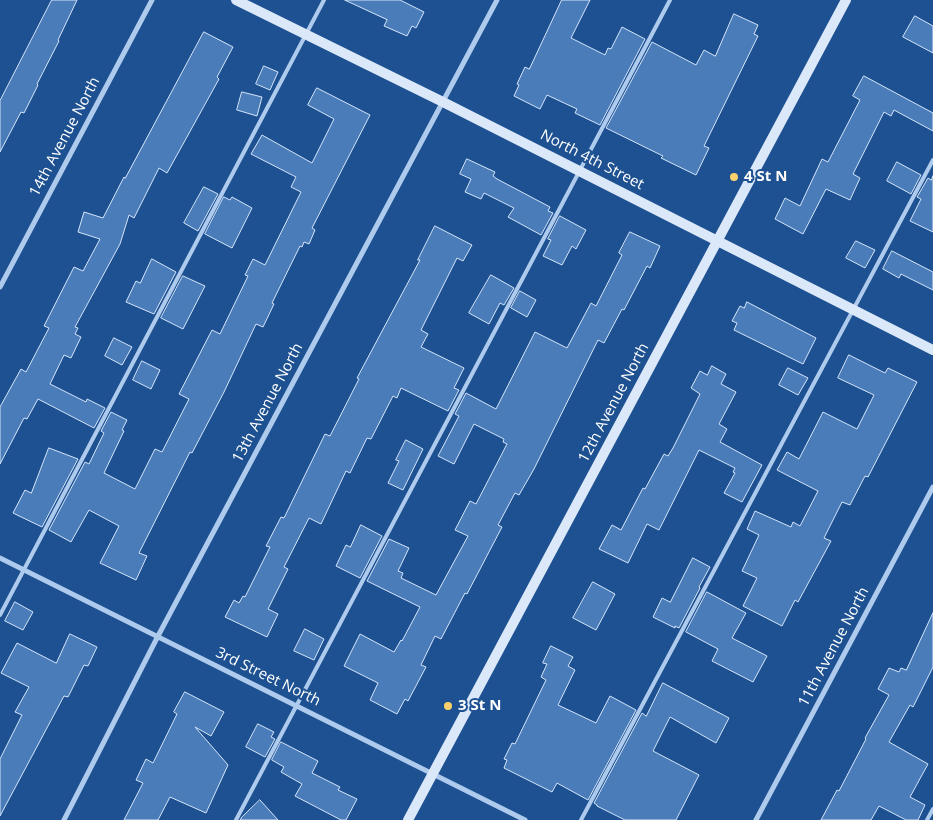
<!DOCTYPE html>
<style>
body{margin:0}
canvas{display:block;background:#1e5191}
</style>
<canvas width="933" height="820"></canvas>
<script>
const g = document.querySelector('canvas').getContext('2d');
g.lineJoin = 'round';
function fill(path, color) { g.fillStyle = color; g.fill(path, 'evenodd'); }
function strokePath(path, color, width, dash) { g.strokeStyle = color; g.lineWidth = width; g.lineCap = dash ? 'butt' : 'round'; g.setLineDash(dash || []); g.stroke(path); }
function label(font, color, halo, rows, align = 'center') {
  g.font = font + ' "Open Sans",sans-serif'; g.lineWidth = 4; g.setLineDash([]); g.textBaseline = 'middle'; g.strokeStyle = halo; g.fillStyle = color; for (const [text, x, y, turn = 0] of rows) {
    g.save(); g.translate(x, y); g.rotate((+turn || 0) * Math.PI / 180); g.textAlign = isNaN(turn) ? turn : align; if (halo) g.strokeText(text, 0, 0); g.fillText(text, 0, 0); g.restore();
  }
}
const building = new Path2D(`
 M 52,0 L 77,0 L 58,40 L 59,41 L 37,84 L 38,85 L 24,113 L 21,112 L 0,152 L 0,101 Z
 M 345,0 L 400,0 L 424,12 L 416,28 L 412,26 L 407,36 L 384,26 L 387,20 Z
 M 562,0 L 590,0 L 571,38 L 605,55 L 608,48 L 611,49 L 622,27 L 645,39 L 600,125 L 575,113 L 577,109 L 547,95 L 540,109 L 514,96 L 519,85 L 517,84 L 525,67 L 529,69 Z
 M 734,14 L 758,25 L 754,34 L 758,36 L 704,146 L 709,148 L 696,175 L 661,158 L 663,156 L 606,128 L 652,42 L 696,65 L 704,50 L 715,56 Z
 M 915,16 L 933,26 L 933,53 L 903,37 Z
 M 204,32 L 233,47 L 217,77 L 219,79 L 167,173 L 159,168 L 134,218 L 129,215 L 120,244 L 75,327 L 78,328 L 75,334 L 81,337 L 71,358 L 64,355 L 50,384 L 86,402 L 87,399 L 105,408 L 94,428 L 38,399 L 27,419 L 24,418 L 0,464 L 0,407 L 21,369 L 26,372 L 49,328 L 44,326 L 74,267 L 83,271 L 100,239 L 78,232 L 84,212 L 103,218 L 124,177 L 125,178 Z
 M 264,66 L 278,72 L 270,90 L 256,84 Z
 M 864,76 L 933,113 L 933,131 L 894,110 L 891,116 L 884,112 L 853,174 L 860,178 L 850,200 L 826,189 L 803,234 L 775,219 L 785,198 L 800,206 L 822,159 L 828,162 L 860,100 L 853,96 Z
 M 317,88 L 370,115 L 312,228 L 315,230 L 309,244 L 304,242 L 302,247 L 300,246 L 272,303 L 274,304 L 263,327 L 256,324 L 224,392 L 192,453 L 190,452 L 139,553 L 147,556 L 136,580 L 100,563 L 119,526 L 89,510 L 71,542 L 49,530 L 85,462 L 89,464 L 104,433 L 101,431 L 111,412 L 127,420 L 122,430 L 124,431 L 104,473 L 135,489 L 155,449 L 162,452 L 189,399 L 179,394 L 212,330 L 220,334 L 248,276 L 245,275 L 253,259 L 265,265 L 301,192 L 291,187 L 296,177 L 251,154 L 262,135 L 312,163 L 334,119 L 308,105 Z
 M 242,92 L 262,97 L 257,116 L 237,110 Z
 M 467,159 L 495,172 L 493,176 L 497,179 L 550,207 L 548,211 L 553,213 L 541,235 L 508,217 L 514,208 L 484,193 L 481,199 L 465,192 L 471,179 L 460,174 Z
 M 897,162 L 921,175 L 911,194 L 887,181 Z
 M 933,176 L 933,232 L 910,221 L 921,199 L 917,197 L 928,178 L 931,180 Z
 M 204,187 L 218,194 L 198,231 L 184,223 Z
 M 224,197 L 230,200 L 232,197 L 252,208 L 232,248 L 205,234 Z
 M 560,216 L 586,230 L 576,249 L 572,246 L 562,265 L 543,256 L 551,240 L 548,239 Z
 M 435,226 L 472,245 L 463,261 L 457,258 L 421,330 L 428,334 L 421,347 L 464,368 L 454,388 L 459,390 L 448,411 L 401,388 L 397,398 L 393,396 L 371,439 L 367,438 L 350,473 L 346,471 L 321,524 L 309,518 L 284,567 L 288,569 L 268,609 L 278,614 L 267,637 L 225,617 L 234,600 L 239,603 L 243,596 L 245,597 L 270,547 L 266,546 L 281,517 L 284,518 L 325,434 L 330,436 L 359,379 L 357,378 L 420,260 L 418,260 Z
 M 630,232 L 660,246 L 650,268 L 647,266 L 624,310 L 622,309 L 604,343 L 598,340 L 534,469 L 519,495 L 515,493 L 498,525 L 502,527 L 467,594 L 465,593 L 441,639 L 435,636 L 421,665 L 426,667 L 408,701 L 405,699 L 397,714 L 370,700 L 378,683 L 344,666 L 360,634 L 394,652 L 401,640 L 402,641 L 420,607 L 367,581 L 389,539 L 409,548 L 398,571 L 403,573 L 401,578 L 436,595 L 468,536 L 455,530 L 470,501 L 476,504 L 507,444 L 503,442 L 504,439 L 474,424 L 454,464 L 438,456 L 459,416 L 455,414 L 466,393 L 496,409 L 535,332 L 567,348 L 591,303 L 596,306 L 622,255 L 619,253 Z
 M 856,241 L 875,250 L 865,268 L 846,258 Z
 M 892,251 L 933,272 L 933,290 L 901,274 L 899,278 L 883,269 Z
 M 152,259 L 176,272 L 154,314 L 126,302 L 136,281 L 140,283 Z
 M 491,275 L 514,288 L 504,305 L 500,303 L 489,324 L 469,313 Z
 M 183,276 L 205,286 L 183,329 L 161,318 Z
 M 520,291 L 536,300 L 527,317 L 511,308 Z
 M 747,302 L 816,338 L 803,364 L 734,330 L 737,323 L 732,321 L 740,306 L 744,308 Z
 M 114,338 L 132,347 L 122,365 L 105,356 Z
 M 849,355 L 885,373 L 888,368 L 917,382 L 868,477 L 865,476 L 850,505 L 842,502 L 824,538 L 831,541 L 798,602 L 795,600 L 782,626 L 743,606 L 757,578 L 742,571 L 759,535 L 747,529 L 755,511 L 791,527 L 793,522 L 800,526 L 818,491 L 777,470 L 787,452 L 799,459 L 823,412 L 857,429 L 874,395 L 838,378 Z
 M 142,361 L 160,370 L 151,389 L 133,380 Z
 M 712,366 L 726,374 L 721,384 L 736,392 L 719,424 L 727,429 L 720,442 L 762,465 L 742,502 L 724,493 L 735,473 L 733,472 L 735,468 L 699,450 L 659,530 L 647,524 L 628,563 L 599,549 L 612,525 L 621,530 L 643,488 L 645,489 L 664,454 L 668,456 L 673,448 L 700,394 L 691,388 L 700,371 L 707,375 Z
 M 788,368 L 808,378 L 798,395 L 779,385 Z
 M 406,440 L 423,449 L 403,490 L 388,483 L 399,461 L 396,460 Z
 M 49,448 L 78,459 L 42,527 L 13,513 L 25,490 L 31,493 Z
 M 361,525 L 382,536 L 360,578 L 336,566 L 346,545 L 350,547 Z
 M 693,558 L 710,567 L 699,587 L 700,588 L 679,628 L 675,626 L 675,628 L 653,617 L 662,598 L 670,602 Z
 M 593,582 L 615,594 L 596,630 L 573,618 Z
 M 707,592 L 746,613 L 732,638 L 767,656 L 753,682 L 712,661 L 718,649 L 686,632 Z
 M 15,602 L 33,612 L 23,630 L 5,621 Z
 M 933,613 L 933,667 L 913,707 L 910,705 L 889,742 L 928,764 L 910,797 L 925,805 L 918,820 L 906,820 L 879,806 L 871,820 L 821,820 L 837,790 L 839,791 L 866,739 L 865,738 L 889,695 L 878,689 L 889,668 L 899,672 L 901,668 L 906,670 Z
 M 305,629 L 324,639 L 314,660 L 294,651 Z
 M 70,634 L 97,647 L 88,666 L 84,665 L 68,697 L 64,696 L 0,816 L 0,759 L 22,715 L 15,712 L 29,687 L 1,673 L 17,643 L 56,663 Z
 M 551,646 L 573,657 L 568,666 L 575,670 L 558,705 L 596,723 L 610,696 L 636,710 L 588,800 L 557,783 L 552,792 L 504,768 L 507,760 L 504,759 L 512,743 L 515,744 L 546,680 L 541,677 L 547,664 L 543,663 Z
 M 663,683 L 729,718 L 716,743 L 670,717 L 653,751 L 699,775 L 676,820 L 625,820 L 597,806 L 597,805 L 594,803 L 642,713 L 646,716 Z
 M 185,692 L 224,712 L 211,736 L 195,727 L 228,765 L 206,813 L 170,797 L 158,820 L 124,820 L 143,783 L 136,780 L 146,759 L 153,763 L 177,714 L 174,712 Z
 M 258,724 L 274,732 L 271,737 L 275,739 L 265,757 L 246,747 Z
 M 281,742 L 318,761 L 312,773 L 340,787 L 338,790 L 357,799 L 346,820 L 341,820 L 295,796 L 302,784 L 281,772 L 284,767 L 272,760 Z
 M 260,800 L 278,820 L 240,820 L 242,817 Z`);
fill(building, '#4a7cb9');
strokePath(building, '#d4e5fa', 1);
strokePath(new Path2D(`
 M 0,615 L 324,0
 M 236,820 L 670,0
 M 581,820 L 933,160
 M 927,820 L 933,809`), '#aecbee', 4);
strokePath(new Path2D(`
 M 0,287 L 152,0
 M 0,558 L 525,820
 M 64,820 L 158,636 L 497,0
 M 756,820 L 933,487`), '#aecbee', 5);
strokePath(new Path2D(`
 M 236,0 L 443,102 L 933,350
 M 408,820 L 846,0`), '#dbe8fa', 10);
for (const [x, y, r, color] of [
 [734,177,5,"#fcd26d"],
 [448,706,5,"#fcd26d"]
]) { const dot = new Path2D(); dot.arc(x, y, r, 0, 2 * Math.PI); g.fillStyle = color; g.fill(dot); strokePath(dot, '#1e5191', 2); }
label('15px', '#fff', '#1e5191', [
 ["14th Avenue North",65,137,-62],
 ["North 4th Street",592,160,27],
 ["13th Avenue North",268,403,-62],
 ["12th Avenue North",614,403,-62],
 ["11th Avenue North",834,647,-62],
 ["3rd Street North",268,677,26]
]);
label('bold 15px', '#fff', '#1e5191', [
 ["4 St N",744,177],
 ["3 St N",458,706]
], 'left');
</script>
